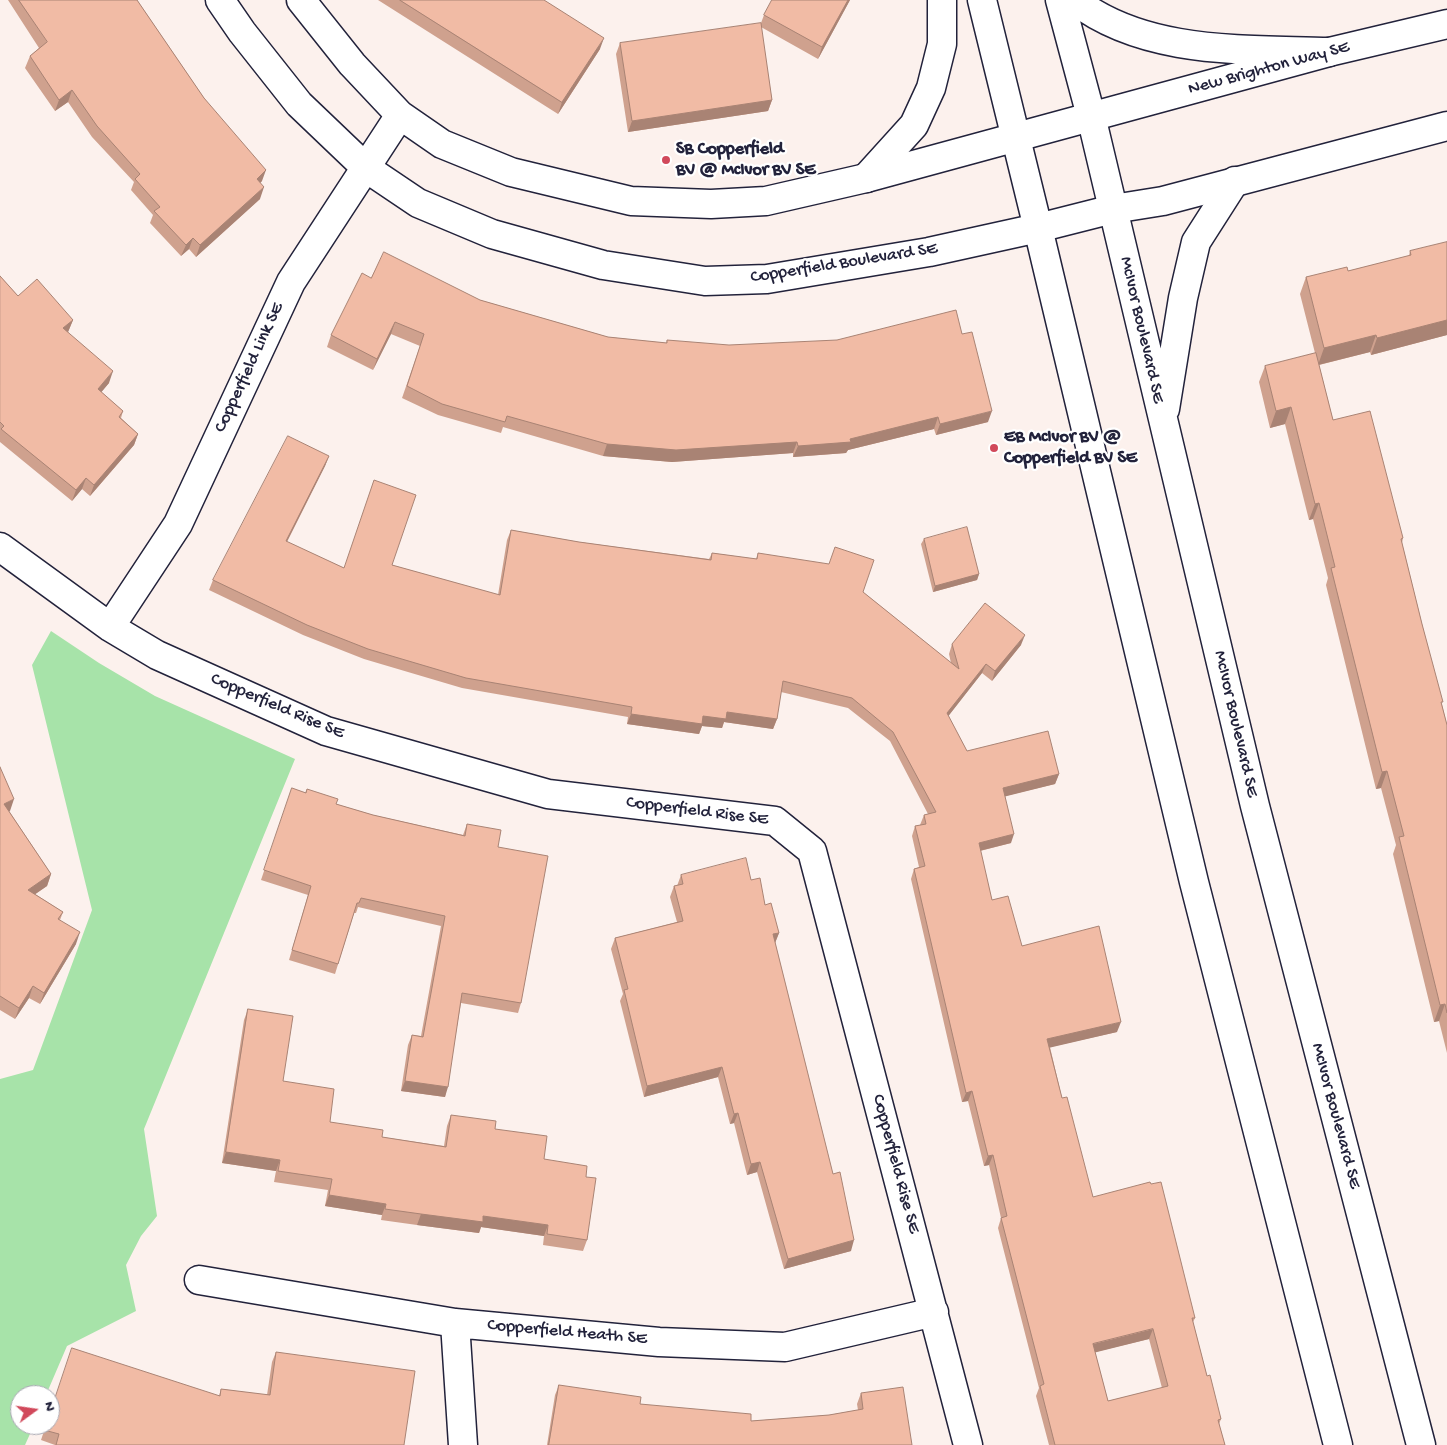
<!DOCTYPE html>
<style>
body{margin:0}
#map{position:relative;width:1447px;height:1445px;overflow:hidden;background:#fcf1ed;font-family:"Gochi Hand",sans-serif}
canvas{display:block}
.north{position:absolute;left:10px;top:1385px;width:50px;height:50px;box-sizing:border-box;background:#fff;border:1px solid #a7a7b1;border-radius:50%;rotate:76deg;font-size:14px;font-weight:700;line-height:20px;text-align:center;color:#22223b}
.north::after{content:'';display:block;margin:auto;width:18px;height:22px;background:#d1495b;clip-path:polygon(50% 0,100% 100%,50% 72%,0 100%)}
</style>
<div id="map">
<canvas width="1447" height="1445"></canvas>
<div class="north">N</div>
</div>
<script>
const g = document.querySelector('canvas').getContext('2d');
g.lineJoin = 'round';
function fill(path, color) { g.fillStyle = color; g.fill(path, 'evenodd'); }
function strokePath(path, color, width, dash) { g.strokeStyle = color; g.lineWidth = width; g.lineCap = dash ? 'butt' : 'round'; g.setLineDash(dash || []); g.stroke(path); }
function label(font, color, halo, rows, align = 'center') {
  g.font = font + ' "Gochi Hand",sans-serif'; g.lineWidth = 4.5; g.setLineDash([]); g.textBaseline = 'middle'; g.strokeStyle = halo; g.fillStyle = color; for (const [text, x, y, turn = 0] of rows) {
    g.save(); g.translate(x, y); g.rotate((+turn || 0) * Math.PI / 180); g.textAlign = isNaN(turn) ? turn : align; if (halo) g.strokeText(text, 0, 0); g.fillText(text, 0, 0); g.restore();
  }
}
fill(new Path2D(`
 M 51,631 L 99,663 L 155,696 L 295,759 L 144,1129 L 157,1216 L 141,1236 L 126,1265 L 136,1311 L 67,1346 L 46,1395 L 20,1395 L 20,1425 L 34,1425 L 25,1445 L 0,1445 L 0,1079 L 33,1070 L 92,910 L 32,665 Z`), '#a7e3a9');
const minor = new Path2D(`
 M 220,0 L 242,32 L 299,104 L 366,168 L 418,203 L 492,234 L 603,265 L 705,281 L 767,279 L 929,252 L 1038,228 L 1113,209 L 1163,201 L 1447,126
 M 301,0 L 352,64 L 400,115 L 442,144 L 511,172 L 631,201 L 711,204 L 766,201 L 866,178 L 1329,52 L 1447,24
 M 0,547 L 110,627 L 157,655 L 326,731 L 548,794 L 775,821 L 812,851 L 968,1445
 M 110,627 L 178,524 L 291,282 L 400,115
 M 199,1280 L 455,1323 L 659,1342 L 785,1347 L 934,1312
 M 455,1323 L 463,1445`);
const major = new Path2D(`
 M 982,0 L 1038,228 L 1194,882 L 1338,1445
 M 1060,0 L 1091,116 L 1255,806 L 1421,1445
 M 1074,0 C 1145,55 1243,49 1329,52
 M 866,178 L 914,125 L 931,88 L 942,44 L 942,0
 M 1165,409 L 1183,298 L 1196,242 L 1235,181`);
strokePath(minor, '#22223b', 31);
strokePath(major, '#22223b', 31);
strokePath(minor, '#fff', 28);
strokePath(major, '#fff', 28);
fill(new Path2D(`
 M 8,0 L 137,0 L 204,98 L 262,181 L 260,183 L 260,199 L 196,257 L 189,249 L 181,256 L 150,223 L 153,215 L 131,190 L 134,182 L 92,137 L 68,102 L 55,111 L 25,68 L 30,56 L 39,48 Z
 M 378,0 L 544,0 L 600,49 L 558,114 Z
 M 772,0 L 850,0 L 818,59 L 761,27 L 772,100 L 768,111 L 628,132 L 616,54 L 620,43 L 761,23 L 764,15 Z
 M 1447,242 L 1447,335 L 1371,355 L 1370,352 L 1319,365 L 1333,420 L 1403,538 L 1402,543 L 1447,725 L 1447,1053 L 1439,1021 L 1434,1022 L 1393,854 L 1396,845 L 1381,788 L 1376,789 L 1326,585 L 1328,578 L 1313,519 L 1309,520 L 1285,424 L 1270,428 L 1259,382 L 1265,366 L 1315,353 L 1300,294 L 1306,277 L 1348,271 L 1409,256 L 1410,251 Z
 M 0,276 L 18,296 L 73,320 L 68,332 L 109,383 L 101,392 L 123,411 L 121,418 L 138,434 L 134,445 L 90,496 L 82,489 L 72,501 L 0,442 Z
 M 371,278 L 480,300 L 608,337 L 666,343 L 667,340 L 988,422 L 936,435 L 934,429 L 848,450 L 846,453 L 793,457 L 793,453 L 672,462 L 603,456 L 503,427 L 501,433 L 438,415 L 402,398 L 420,346 L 391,334 L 373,370 L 327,347 L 331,335 Z
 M 329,456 L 325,466 L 287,542 L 344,568 L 392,565 L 498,595 L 507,540 L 511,530 L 579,542 L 709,559 L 712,553 L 756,559 L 758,553 L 863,592 L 951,663 L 949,654 L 952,644 L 1021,645 L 992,681 L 982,673 L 948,716 L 967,751 L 1059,774 L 1055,784 L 1005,796 L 1011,843 L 980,851 L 992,900 L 1022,946 L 1117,1032 L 1050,1047 L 1062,1098 L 1093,1197 L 1195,1318 L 1193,1322 L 1207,1376 L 1221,1419 L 1219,1424 L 1225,1445 L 1049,1445 L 1036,1396 L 1039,1388 L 998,1228 L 1001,1218 L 989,1165 L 984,1166 L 968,1101 L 962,1102 L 911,879 L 914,869 L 919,867 L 912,836 L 915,826 L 920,825 L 924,815 L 928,814 L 890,741 L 848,708 L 781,692 L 777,719 L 773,729 L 724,722 L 722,728 L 702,726 L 699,734 L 627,724 L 628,717 L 462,688 L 364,659 L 303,635 L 209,590 L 213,580 ZM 1149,1339 L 1162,1388 L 1108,1401 L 1095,1352 Z
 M 924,539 L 979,574 L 977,580 L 933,592 L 921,544 Z
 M 0,767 L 10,811 L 9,811 L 51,874 L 47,886 L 35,894 L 63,912 L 60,920 L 76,944 L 40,1004 L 29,998 L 15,1019 L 0,1010 Z
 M 292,788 L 305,793 L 307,789 L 336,804 L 373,815 L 463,835 L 467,824 L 498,847 L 521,1003 L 518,1013 L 461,1003 L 445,1097 L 401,1091 L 408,1045 L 412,1035 L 421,1036 L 441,926 L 358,907 L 356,913 L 354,913 L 335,974 L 289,960 L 308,895 L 261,880 Z
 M 681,875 L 751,880 L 765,905 L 779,933 L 775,943 L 851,1251 L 784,1269 L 757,1172 L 747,1175 L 734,1123 L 730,1124 L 718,1077 L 644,1097 L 620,1001 L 623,994 L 611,949 L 615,938 L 677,922 L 670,897 L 674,886 L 677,886 Z
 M 248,1009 L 283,1081 L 330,1122 L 382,1137 L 444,1146 L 447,1126 L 451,1115 L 495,1129 L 544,1159 L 586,1177 L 587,1240 L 583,1251 L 543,1245 L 544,1236 L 481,1227 L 479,1233 L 417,1225 L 381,1220 L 382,1215 L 325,1206 L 328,1190 L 274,1182 L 276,1171 L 222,1163 L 244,1020 Z
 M 276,1352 L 404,1445 L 55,1445 L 41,1440 L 46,1425 L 219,1396 L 221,1389 L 267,1395 L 272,1362 Z
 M 559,1385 L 640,1404 L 751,1421 L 829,1415 L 858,1410 L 857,1404 L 861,1393 L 912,1445 L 547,1445 L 555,1395 Z`), '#cfa18e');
fill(new Path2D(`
 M 848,0 L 850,0 L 818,59 L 822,47 Z
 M 604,38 L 600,49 L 558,114 L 562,102 Z
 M 72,90 L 68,102 L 55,111 L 59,100 Z
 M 772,100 L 768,111 L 628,132 L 632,121 Z
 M 266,170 L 262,181 L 252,191 L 257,179 Z
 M 264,187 L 260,199 L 196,257 L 200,245 Z
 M 193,238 L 189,249 L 181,256 L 186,245 Z
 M 73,320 L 68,332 L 59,340 L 63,328 Z
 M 1447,320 L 1447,335 L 1371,355 L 1377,338 Z
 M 395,322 L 391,334 L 373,370 L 377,359 Z
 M 1376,335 L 1370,352 L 1318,365 L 1324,348 Z
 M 113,371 L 109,383 L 94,401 L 98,389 Z
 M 1291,407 L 1285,424 L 1270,428 L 1276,411 Z
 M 992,411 L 988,422 L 936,435 L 940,424 Z
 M 938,417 L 934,429 L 848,450 L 846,453 L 793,457 L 798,446 L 850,439 Z
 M 138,434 L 134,445 L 90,496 L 94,485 Z
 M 797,442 L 793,453 L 672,462 L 603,456 L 607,444 Z
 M 329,456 L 325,466 L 282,551 L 286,541 Z
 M 86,478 L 82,489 L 72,501 L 76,490 Z
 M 1319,503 L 1313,519 L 1309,520 L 1315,504 Z
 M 979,574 L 977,580 L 933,592 L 935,586 Z
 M 1025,635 L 1021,645 L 992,681 L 995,671 Z
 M 986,664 L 982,673 L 943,723 L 947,713 Z
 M 727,712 L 777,719 L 773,729 L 724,722 L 722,728 L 702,726 L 699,734 L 627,724 L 631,714 L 703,716 Z
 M 1387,771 L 1381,788 L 1376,789 L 1382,772 Z
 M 1059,774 L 1055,784 L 999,798 L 1003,788 Z
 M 14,799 L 10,811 L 0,816 L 4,804 Z
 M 1014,834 L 1011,843 L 975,852 L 979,843 Z
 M 51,874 L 47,886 L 24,902 L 28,890 Z
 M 80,932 L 76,944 L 40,1004 L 44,993 Z
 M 779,933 L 775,943 L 773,934 Z
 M 33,986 L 29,998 L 15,1019 L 19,1008 Z
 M 1445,1004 L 1439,1021 L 1434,1022 L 1440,1005 Z
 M 1121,1022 L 1117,1032 L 1044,1049 L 1047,1039 Z
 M 722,1067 L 718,1077 L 644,1097 L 647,1086 Z
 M 405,1081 L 448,1087 L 445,1097 L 401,1091 Z
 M 972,1091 L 968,1101 L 962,1102 L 966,1093 Z
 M 738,1113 L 734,1123 L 730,1124 L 734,1114 Z
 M 226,1152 L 280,1160 L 276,1171 L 222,1163 Z
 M 993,1155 L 989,1165 L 984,1166 L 988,1156 Z
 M 760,1162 L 757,1172 L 747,1175 L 751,1164 Z
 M 329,1195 L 386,1204 L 382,1215 L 325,1206 Z
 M 421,1214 L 483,1216 L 548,1225 L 544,1236 L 481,1227 L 479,1233 L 417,1225 Z
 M 854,1240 L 851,1251 L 784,1269 L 788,1259 Z
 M 1153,1329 L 1149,1339 L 1089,1354 L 1093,1344 Z`), '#a98374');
const building = new Path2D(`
 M 19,0 L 137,0 L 204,98 L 266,170 L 257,179 L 264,187 L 200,245 L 193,238 L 186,245 L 154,211 L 160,207 L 135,179 L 140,174 L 97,126 L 72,90 L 59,100 L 30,56 L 47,42 Z
 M 400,0 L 544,0 L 604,38 L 562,102 Z
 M 772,0 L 848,0 L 822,47 L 764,15 Z
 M 761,23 L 772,100 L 632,121 L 620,43 Z
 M 1447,242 L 1447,320 L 1377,338 L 1376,335 L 1324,348 L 1306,277 L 1347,267 L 1348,271 L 1411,255 L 1410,251 Z
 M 384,252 L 480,300 L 608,337 L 667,343 L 667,340 L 729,345 L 837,340 L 956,310 L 962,334 L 972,332 L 992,411 L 940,424 L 938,417 L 850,439 L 851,442 L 798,446 L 797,442 L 676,450 L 607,444 L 507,416 L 505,422 L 442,404 L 407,386 L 424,334 L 395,322 L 377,359 L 331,335 L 362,273 L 371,278 Z
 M 0,276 L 18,296 L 37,279 L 73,320 L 63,328 L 113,371 L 98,389 L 123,411 L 119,417 L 138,434 L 94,485 L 86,478 L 76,490 L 1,429 L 4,426 L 0,422 Z
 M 1316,353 L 1333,420 L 1370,411 L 1403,538 L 1401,539 L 1422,624 L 1443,702 L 1441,702 L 1447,725 L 1447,1013 L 1445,1004 L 1440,1005 L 1399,837 L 1404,836 L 1387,771 L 1382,772 L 1331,568 L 1335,567 L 1319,503 L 1315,504 L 1291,407 L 1276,411 L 1265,366 Z
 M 288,436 L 329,456 L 286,541 L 344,568 L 374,480 L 416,495 L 392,565 L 500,595 L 511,530 L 579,542 L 711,560 L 712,553 L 757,559 L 758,553 L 829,564 L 835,547 L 874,560 L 863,592 L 959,669 L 952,644 L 985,603 L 1025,635 L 995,671 L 986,664 L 947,713 L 967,751 L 1048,731 L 1059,774 L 1003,788 L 1014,834 L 979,843 L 992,900 L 1008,896 L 1022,946 L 1099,926 L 1121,1022 L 1047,1039 L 1062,1098 L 1067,1097 L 1093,1197 L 1150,1182 L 1151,1184 L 1161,1182 L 1195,1318 L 1192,1318 L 1207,1376 L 1210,1375 L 1221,1419 L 1218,1420 L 1225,1445 L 1055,1445 L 1040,1386 L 1044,1384 L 1001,1218 L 1007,1216 L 993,1155 L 988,1156 L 972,1091 L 966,1093 L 914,869 L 925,866 L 915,826 L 926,824 L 924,815 L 936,812 L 893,732 L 852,698 L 783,681 L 777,719 L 727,712 L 726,719 L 703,716 L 702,724 L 631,714 L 632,707 L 466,678 L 368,649 L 307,625 L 213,580 ZM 1153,1329 L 1168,1386 L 1108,1401 L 1093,1344 Z
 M 967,527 L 979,574 L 935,586 L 924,539 Z
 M 0,767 L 14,799 L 4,804 L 51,874 L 28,890 L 63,912 L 58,919 L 80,932 L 44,993 L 33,986 L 19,1008 L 0,996 Z
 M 292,788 L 306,793 L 307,789 L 338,799 L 336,804 L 373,815 L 465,836 L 467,824 L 501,830 L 498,847 L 548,856 L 521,1003 L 462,993 L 448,1087 L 405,1081 L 412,1035 L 423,1037 L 445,916 L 361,898 L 359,903 L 357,903 L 338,964 L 292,950 L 311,886 L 264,870 Z
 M 746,858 L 751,880 L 760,878 L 765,905 L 771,903 L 779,933 L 773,934 L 833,1174 L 840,1172 L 854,1240 L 788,1259 L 760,1162 L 751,1164 L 738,1113 L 734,1114 L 722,1067 L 647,1086 L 624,990 L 628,989 L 615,938 L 683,921 L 674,886 L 683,884 L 681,875 Z
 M 248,1009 L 293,1016 L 283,1081 L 334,1089 L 330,1122 L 383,1130 L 382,1137 L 446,1147 L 451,1115 L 496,1121 L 495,1129 L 547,1136 L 544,1159 L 587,1166 L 586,1177 L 596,1178 L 587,1240 L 547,1234 L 548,1225 L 483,1216 L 483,1222 L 421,1214 L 385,1209 L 386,1204 L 329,1195 L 332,1179 L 278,1171 L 280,1160 L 226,1152 Z
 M 72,1348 L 220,1396 L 221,1389 L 270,1395 L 276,1352 L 415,1371 L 404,1445 L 56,1445 L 59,1434 L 44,1430 L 46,1425 L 50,1425 L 50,1413 Z
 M 559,1385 L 641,1397 L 640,1404 L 751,1414 L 751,1421 L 829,1415 L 863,1409 L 861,1393 L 903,1387 L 912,1445 L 549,1445 Z`);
fill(building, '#f1bba5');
strokePath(building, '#a98374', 1);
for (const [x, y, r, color] of [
 [666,160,5,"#d1495b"],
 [994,448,5,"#d1495b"]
]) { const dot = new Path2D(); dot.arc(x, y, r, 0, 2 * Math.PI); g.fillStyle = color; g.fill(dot); strokePath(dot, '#fff', 2); }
label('18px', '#22223b', '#fff', [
 ["New Brighton Way SE",1269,69,-15],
 ["Copperfield Boulevard SE",844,264,-9],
 ["McIvor Boulevard SE",1141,330,77],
 ["Copperfield Link SE",250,368,-65],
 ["Copperfield Rise SE",277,707,23],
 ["McIvor Boulevard SE",1235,724,77],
 ["Copperfield Rise SE",697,812,7],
 ["McIvor Boulevard SE",1335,1116,75],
 ["Copperfield Rise SE",895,1164,75],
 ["Copperfield Heath SE",567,1333,5]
]);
label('bold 18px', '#22223b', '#fff', [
 ["SB Copperfield",676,150],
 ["BV @ McIvor BV SE",676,171],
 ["EB McIvor BV @",1004,438],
 ["Copperfield BV SE",1004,459]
], 'left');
</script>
